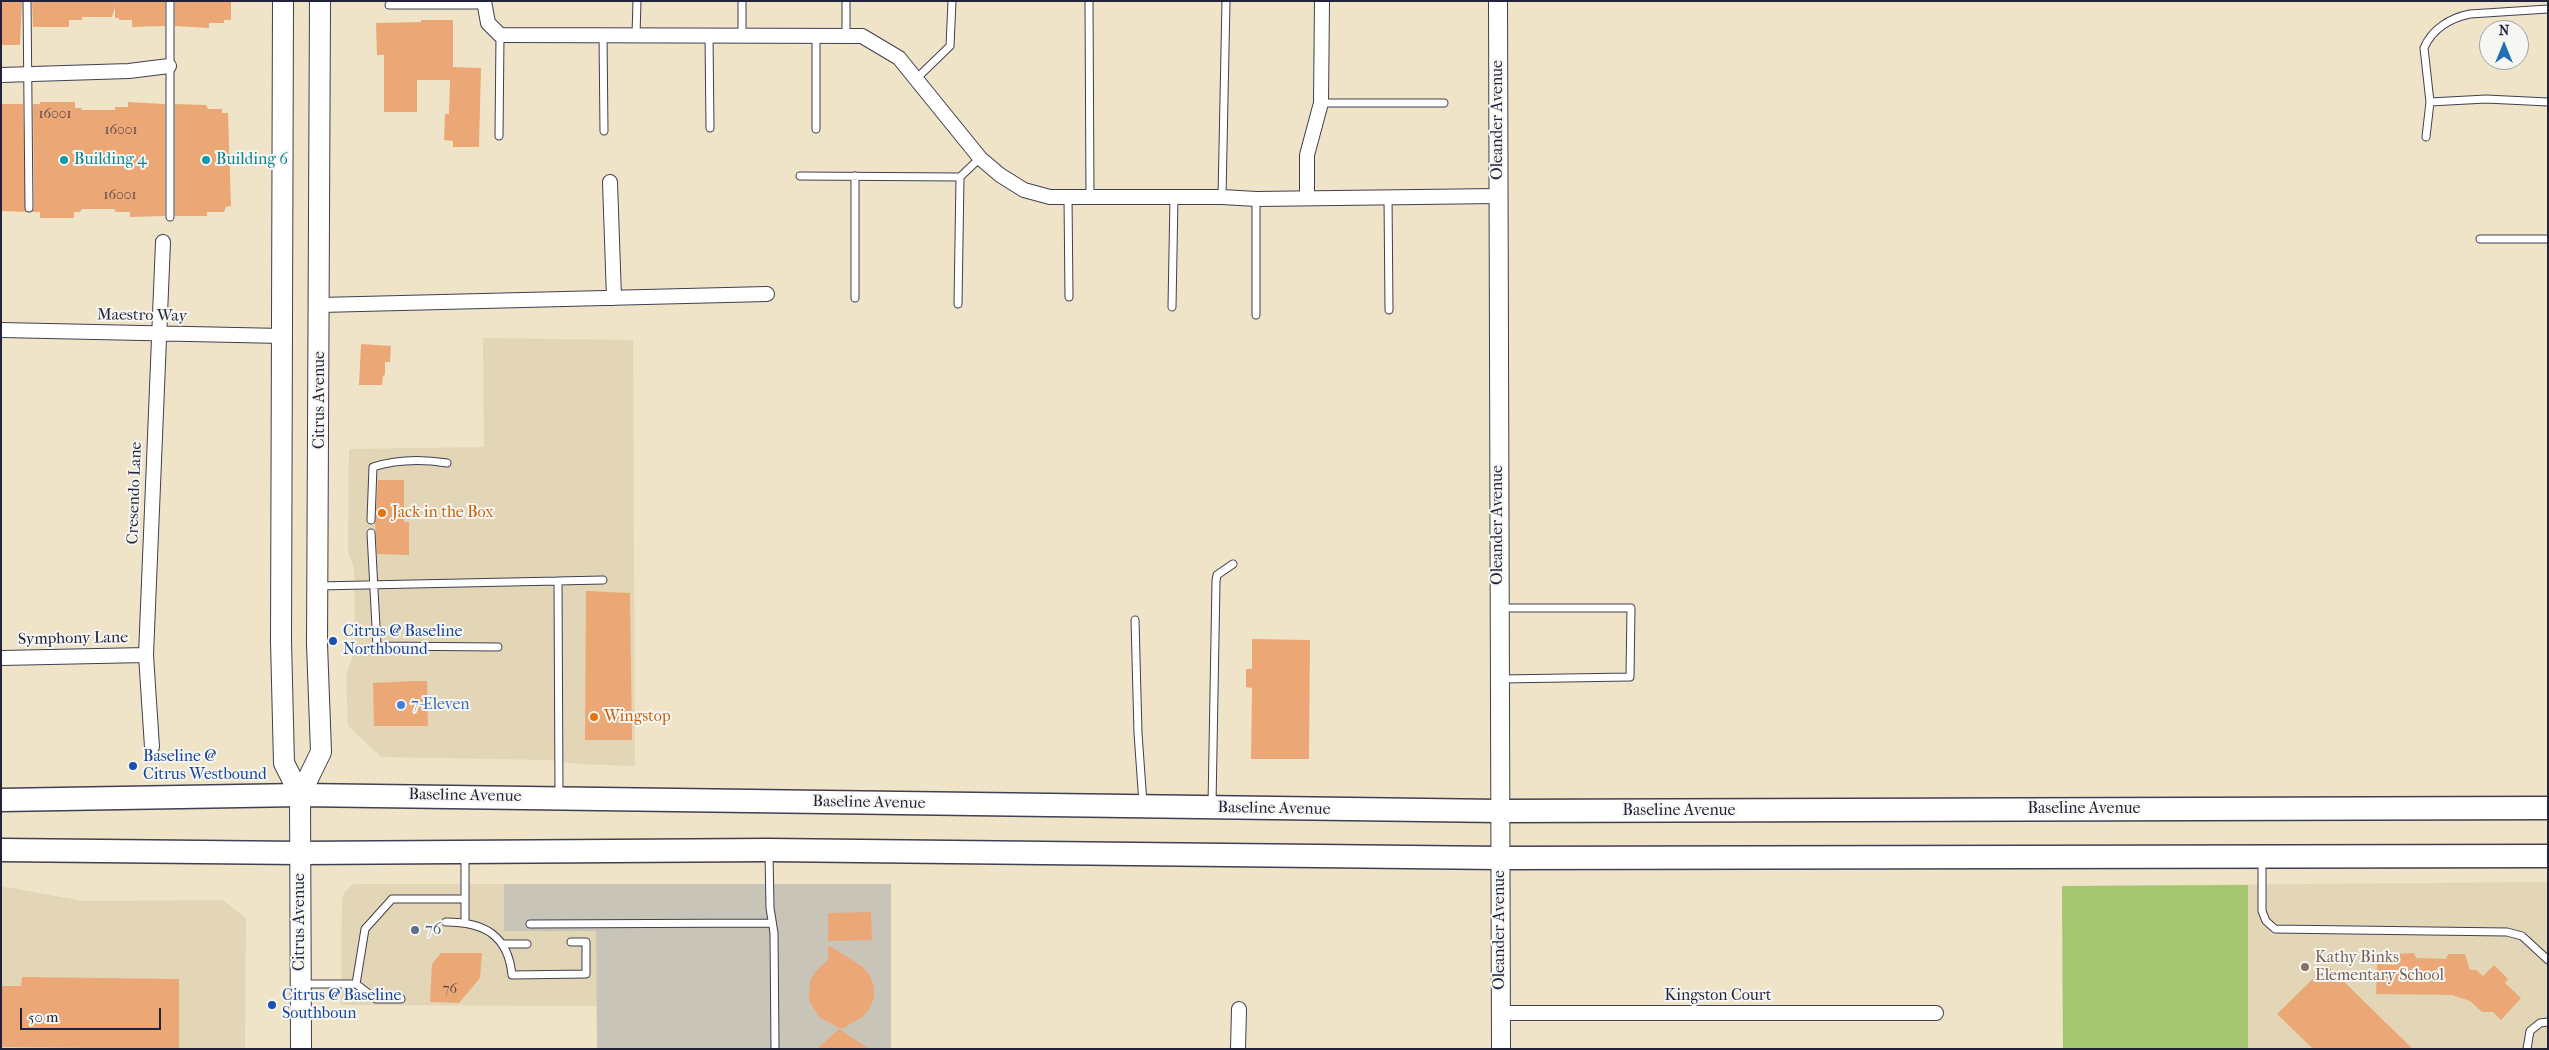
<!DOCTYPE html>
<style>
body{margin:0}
#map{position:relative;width:2549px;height:1050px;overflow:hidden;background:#efe4c8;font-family:"IM FELL French Canon",serif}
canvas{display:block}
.frame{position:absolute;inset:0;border:2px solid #22223b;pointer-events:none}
.north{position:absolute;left:2479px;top:20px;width:50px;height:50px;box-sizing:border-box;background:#f6f6f2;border:1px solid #a1a1a9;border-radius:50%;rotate:0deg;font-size:14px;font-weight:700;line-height:20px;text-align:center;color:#22223b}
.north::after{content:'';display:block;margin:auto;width:18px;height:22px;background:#1f6fb2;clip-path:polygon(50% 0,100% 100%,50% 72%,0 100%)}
.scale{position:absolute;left:20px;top:1008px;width:141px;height:22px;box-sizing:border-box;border:2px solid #22223b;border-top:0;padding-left:6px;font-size:15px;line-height:18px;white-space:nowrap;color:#22223b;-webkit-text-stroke:4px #f6f6f2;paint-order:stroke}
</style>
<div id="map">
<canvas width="2549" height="1050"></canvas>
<div class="frame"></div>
<div class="north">N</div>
<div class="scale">50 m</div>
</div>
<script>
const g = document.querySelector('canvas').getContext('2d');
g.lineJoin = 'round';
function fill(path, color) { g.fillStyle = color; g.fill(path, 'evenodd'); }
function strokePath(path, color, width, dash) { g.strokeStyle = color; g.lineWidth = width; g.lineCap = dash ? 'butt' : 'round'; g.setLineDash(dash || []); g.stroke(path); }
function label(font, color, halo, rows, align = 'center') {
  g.font = font + ' "IM FELL French Canon",serif'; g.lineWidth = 4; g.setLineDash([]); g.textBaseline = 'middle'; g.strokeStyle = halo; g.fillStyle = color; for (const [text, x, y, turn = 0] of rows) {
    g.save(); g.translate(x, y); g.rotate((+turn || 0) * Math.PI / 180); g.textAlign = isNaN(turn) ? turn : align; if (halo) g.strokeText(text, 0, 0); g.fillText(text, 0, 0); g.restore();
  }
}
fill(new Path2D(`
 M 483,338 L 633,340 L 635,766 L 578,764 L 547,760 L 381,757 L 348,726 L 346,675 L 355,649 L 354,568 L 348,552 L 349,449 L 484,447 Z
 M 2548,882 L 2548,1049 L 2063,1049 L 2062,886 Z
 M 354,884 L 504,884 L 505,931 L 596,931 L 597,1006 L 341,1005 L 342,898 L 345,891 Z
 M 1,886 L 83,901 L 223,900 L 246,918 L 245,1049 L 1,1049 Z`), '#e2d6b7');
fill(new Path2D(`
 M 504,884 L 891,884 L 891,1049 L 597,1049 L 596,931 L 504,931 Z`), '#c8c4b8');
fill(new Path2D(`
 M 2248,885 L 2248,1049 L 2063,1049 L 2062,886 Z`), '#a5c56e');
fill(new Path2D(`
 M 1,1 L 22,1 L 20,45 L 1,45 Z
 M 32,1 L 165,1 L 165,26 L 132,27 L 132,20 L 119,20 L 119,18 L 115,18 L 115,7 L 112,17 L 82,17 L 82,20 L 69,20 L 69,27 L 33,27 Z
 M 175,1 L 231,1 L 231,20 L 224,20 L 224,23 L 209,23 L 209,28 L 175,26 Z
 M 421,20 L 453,20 L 453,67 L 481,68 L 479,147 L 453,147 L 453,141 L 444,140 L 445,114 L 449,114 L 450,80 L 417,80 L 417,112 L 384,112 L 384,55 L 377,55 L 376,23 L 421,22 Z
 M 40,102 L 75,102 L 75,108 L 82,108 L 81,110 L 115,110 L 115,107 L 128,107 L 128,102 L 165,104 L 165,216 L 130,217 L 130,212 L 116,212 L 114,209 L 82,209 L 80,212 L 74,212 L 74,218 L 40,218 L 40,212 L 32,212 L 34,208 L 33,104 L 40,104 Z
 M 1,104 L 23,104 L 26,212 L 1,211 Z
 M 175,104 L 206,105 L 208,109 L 222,109 L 222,113 L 228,113 L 231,206 L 226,207 L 224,212 L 207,212 L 207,216 L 175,216 Z
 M 361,344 L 391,346 L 390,362 L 385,362 L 385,375 L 383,376 L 382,385 L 359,385 Z
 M 378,480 L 404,480 L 404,522 L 409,522 L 409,555 L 377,554 L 375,523 Z
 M 586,591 L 630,593 L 632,740 L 585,740 Z
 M 1252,639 L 1310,640 L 1309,759 L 1251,759 L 1252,688 L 1246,687 L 1246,669 L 1252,669 Z
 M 415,681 L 427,681 L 428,726 L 374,726 L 373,683 Z
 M 871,912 L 872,940 L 828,941 L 828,913 Z
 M 828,945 L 863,967 L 870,976 L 874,987 L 874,998 L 869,1009 L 862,1017 L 842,1029 L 820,1018 L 809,1001 L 810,980 L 816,971 L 828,960 Z
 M 441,953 L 482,953 L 480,978 L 459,1003 L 430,1002 L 432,964 Z
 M 2414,953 L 2416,958 L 2446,959 L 2448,954 L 2465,954 L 2470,970 L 2476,970 L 2483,976 L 2494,965 L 2508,979 L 2505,983 L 2521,998 L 2501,1020 L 2493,1012 L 2482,1012 L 2470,1001 L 2452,995 L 2376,994 L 2377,964 L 2397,965 L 2394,954 Z
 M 2327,965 L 2387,1024 L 2413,1049 L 2313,1049 L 2277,1014 Z
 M 22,977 L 179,979 L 179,1049 L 1,1047 L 1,986 L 21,986 Z
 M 839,1029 L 869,1049 L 817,1049 Z`), '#eba876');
const service = new Path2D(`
 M 27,1 L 29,208
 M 846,1 L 846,36
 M 1089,1 L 1090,197
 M 389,5 L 484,5
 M 603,35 L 604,131
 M 636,35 L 637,1
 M 709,36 L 710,128
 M 742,36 L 742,1
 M 917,78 L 950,46 L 952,1
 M 2430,102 L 2424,48 C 2432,29 2450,18 2470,14 L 2548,9
 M 1321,103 L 1444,103
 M 816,129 L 816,36
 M 499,136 L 500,35
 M 2426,137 L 2430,102 L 2486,99 L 2548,102
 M 800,176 L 960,177 L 980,158
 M 855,176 L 855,298
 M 1388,196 L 1389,310
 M 1068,197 L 1069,297
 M 1222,197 L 1226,1
 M 1256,199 L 1256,315
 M 170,217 L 170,1
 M 2480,239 L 2548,239
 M 958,304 L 960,177
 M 1172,307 L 1174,197
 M 371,520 L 373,467 C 398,459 422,459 447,463
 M 371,533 L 377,646 L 498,647
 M 558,581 L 603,580
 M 318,586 L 558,581 L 559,795
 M 1500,608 L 1631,608 L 1630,677 L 1501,679
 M 1135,620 L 1138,733 L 1143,804
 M 1212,805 L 1216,581 L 1217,575 L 1233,564
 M 769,853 L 770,908 L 774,933 L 775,1049
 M 2262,860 L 2262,911 L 2266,921 L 2275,929 L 2507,932 L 2522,936 L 2548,960
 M 465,899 L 465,922
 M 446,922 C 484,922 508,935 512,975 L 586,974 L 586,942 L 571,942
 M 530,924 L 772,923
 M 503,944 L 527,944
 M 303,984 L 356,984 L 365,929 L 392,899 L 465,899 L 465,854
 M 356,984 L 376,999 L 401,999
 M 2527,1049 L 2530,1031 L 2540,1023 L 2548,1022`);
const minor = new Path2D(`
 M 484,1 L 488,23 L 500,35 L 862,36 L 899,58 L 980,158 L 1000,175 L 1024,190 L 1050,197 L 1222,197 L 1256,199 L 1498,196
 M 1,75 L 129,71 L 169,66
 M 610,182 L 614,298
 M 1307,198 L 1307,155 L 1321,103 L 1322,1
 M 320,305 L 767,294
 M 1,330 L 283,336
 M 1,658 L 146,655
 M 152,747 L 146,655 L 163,242
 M 1500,1013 L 1936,1013
 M 1238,1049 L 1239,1009`);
const tertiary = new Path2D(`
 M 1498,1 L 1501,1049`);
const secondary = new Path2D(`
 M 283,1 L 281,641 L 284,763 L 300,795
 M 301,1049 L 300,795 L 321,752 L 317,644 L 320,1`);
const primary = new Path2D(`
 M 1,800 L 300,795 L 1499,811 L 2548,808
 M 1,850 L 300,853 L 769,850 L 1500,858 L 2548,856`);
strokePath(service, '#413f50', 9);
strokePath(minor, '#413f50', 16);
strokePath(tertiary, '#413f50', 20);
strokePath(secondary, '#413f50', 22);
strokePath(primary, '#413f50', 25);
strokePath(service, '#fff', 7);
strokePath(minor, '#fff', 14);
strokePath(tertiary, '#fff', 18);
strokePath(secondary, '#fff', 20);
strokePath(primary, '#fff', 22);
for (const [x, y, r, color] of [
 [64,160,5,"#0f9aa8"],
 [206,160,5,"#0f9aa8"],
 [382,513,5,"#e8710a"],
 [333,641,5,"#1a4fb4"],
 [401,705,5,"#3f7fe0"],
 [594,717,5,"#e8710a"],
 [133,766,5,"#1a4fb4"],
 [415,930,5,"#5c6f8a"],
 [2305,967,5,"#8d6e63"],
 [272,1005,5,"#1a4fb4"]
]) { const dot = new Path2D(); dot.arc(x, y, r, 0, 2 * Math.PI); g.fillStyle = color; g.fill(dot); strokePath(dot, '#f6f6f2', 2); }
label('14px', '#54444a', null, [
 ["16001",55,115],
 ["16001",121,131],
 ["16001",120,196],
 ["76",450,990]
]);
label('16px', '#22223b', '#f6f6f2', [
 ["Oleander Avenue",1498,120,-90],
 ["Maestro Way",142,316,1],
 ["Citrus Avenue",320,400,-90],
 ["Cresendo Lane",135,493,-88],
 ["Oleander Avenue",1498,525,-90],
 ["Symphony Lane",73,639,-1],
 ["Baseline Avenue",465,796,1],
 ["Baseline Avenue",869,803,1],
 ["Baseline Avenue",1274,809,1],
 ["Baseline Avenue",2084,809],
 ["Baseline Avenue",1679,811],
 ["Citrus Avenue",300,922,-90],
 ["Oleander Avenue",1500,930,-90],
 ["Kingston Court",1718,996]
]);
label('16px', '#0d838f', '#f6f6f2', [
 ["Building 4",74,160],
 ["Building 6",216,160]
], 'left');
label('16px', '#c56008', '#f6f6f2', [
 ["Jack in the Box",392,513],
 ["Wingstop",604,717]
], 'left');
label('16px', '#164399', '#f6f6f2', [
 ["Citrus @ Baseline",343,632],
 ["Northbound",343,650],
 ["Baseline @",143,757],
 ["Citrus Westbound",143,775],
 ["Citrus @ Baseline",282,996],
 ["Southboun",282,1014]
], 'left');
label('16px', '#366cbe', '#f6f6f2', [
 ["7-Eleven",411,705]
], 'left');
label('16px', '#4e5e75', '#f6f6f2', [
 ["76",425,930]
], 'left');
label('16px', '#785e54', '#f6f6f2', [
 ["Kathy Binks",2315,958],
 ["Elementary School",2315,976]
], 'left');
</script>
